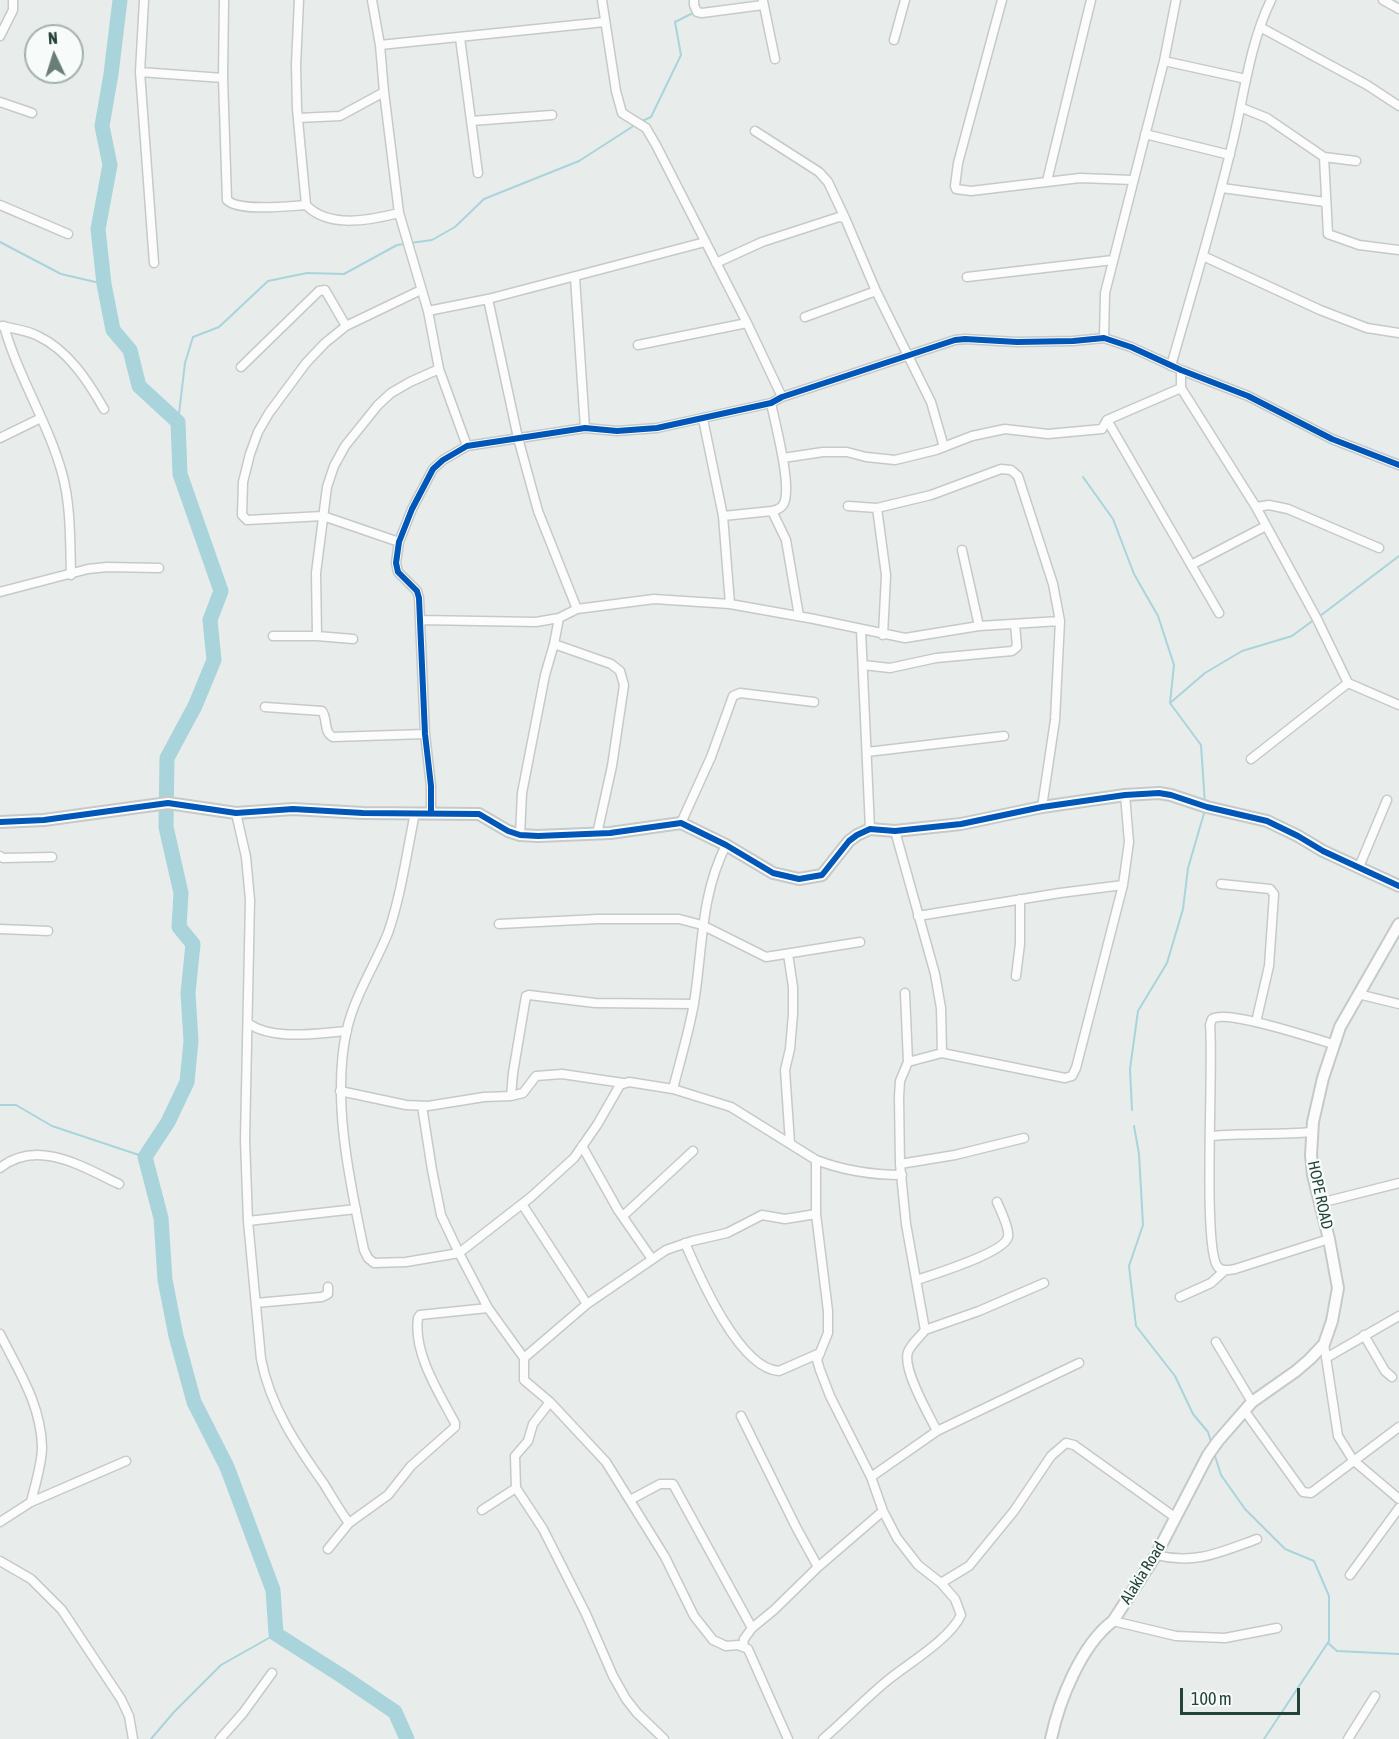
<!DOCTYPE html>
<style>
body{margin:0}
#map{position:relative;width:1399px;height:1739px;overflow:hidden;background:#e8edeb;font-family:"Asap Condensed",sans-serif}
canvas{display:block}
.north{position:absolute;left:24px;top:24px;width:60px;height:60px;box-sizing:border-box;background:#f7fbf9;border:2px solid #a3b1ad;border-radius:50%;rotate:356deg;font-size:16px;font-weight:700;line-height:24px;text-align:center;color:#24423a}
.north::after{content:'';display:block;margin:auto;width:21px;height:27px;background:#697e78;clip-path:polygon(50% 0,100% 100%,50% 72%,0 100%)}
.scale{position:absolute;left:1180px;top:1688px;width:120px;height:27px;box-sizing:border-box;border:3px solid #24423a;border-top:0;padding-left:8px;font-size:18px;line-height:21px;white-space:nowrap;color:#24423a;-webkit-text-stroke:4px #f7fbf9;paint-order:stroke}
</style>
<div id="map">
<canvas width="1399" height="1739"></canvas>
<div class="north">N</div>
<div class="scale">100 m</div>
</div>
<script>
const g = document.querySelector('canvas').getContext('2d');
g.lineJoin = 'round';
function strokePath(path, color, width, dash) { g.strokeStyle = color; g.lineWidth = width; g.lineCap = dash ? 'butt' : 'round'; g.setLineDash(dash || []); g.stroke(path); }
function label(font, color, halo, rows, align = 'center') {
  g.font = font + ' "Asap Condensed",sans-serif'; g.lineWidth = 4.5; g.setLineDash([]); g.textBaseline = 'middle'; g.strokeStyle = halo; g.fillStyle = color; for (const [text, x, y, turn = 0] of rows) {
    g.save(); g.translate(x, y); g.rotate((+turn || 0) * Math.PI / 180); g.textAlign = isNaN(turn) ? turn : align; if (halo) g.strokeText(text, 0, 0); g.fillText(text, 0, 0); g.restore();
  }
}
strokePath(new Path2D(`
 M 640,122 L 651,117 L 681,55 L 675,22 L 693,13
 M 0,242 L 61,274 L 104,284
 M 410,243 L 432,240 L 455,227 L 484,199 L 579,161 L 635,125
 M 178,422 L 185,363 L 193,337 L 219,327 L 268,281 L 307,273 L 344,274 L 397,245 L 404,244
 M 1083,477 L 1113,519 L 1134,574 L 1158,616 L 1174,665 L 1170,703 L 1201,745 L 1205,804
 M 1320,616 L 1399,556
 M 1170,703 L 1205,673 L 1242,651 L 1292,636 L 1315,619
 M 0,1105 L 16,1105 L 52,1126 L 145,1157
 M 1132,1110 L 1130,1069 L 1138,1011 L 1167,963 L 1183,909 L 1188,868 L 1205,810
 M 1134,1126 L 1139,1154 L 1143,1225 L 1129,1266 L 1136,1326 L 1175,1376 L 1193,1414 L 1208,1432 L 1212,1445
 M 1214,1453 L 1221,1475 L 1245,1509 L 1285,1549 L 1314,1561 L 1329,1596 L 1329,1641 L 1264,1739
 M 1328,1643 L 1337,1651 L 1399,1654
 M 151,1739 L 174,1712 L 221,1665 L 276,1634`), '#a9d4db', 2);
strokePath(new Path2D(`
 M 120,0 L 111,74 L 102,126 L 110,165 L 98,229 L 104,284 L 113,330 L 130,350 L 139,386 L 178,422 L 180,474 L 221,591 L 210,620 L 214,660 L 195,706 L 167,758 L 166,827 L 181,893 L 179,927 L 193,944 L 188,993 L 191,1041 L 187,1082 L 168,1122 L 145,1157 L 161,1218 L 165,1280 L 176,1336 L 194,1402 L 227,1467 L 273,1590 L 276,1634 L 342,1676 L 395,1712 L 407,1739`), '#a9d4db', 15);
const minor = new Path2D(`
 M 144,0 L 140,72 L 154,263
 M 224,0 L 223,78 L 227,200 C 239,212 289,206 306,205 C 329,229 371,220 399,213
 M 299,0 L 296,65 L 297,109 L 306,205
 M 372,0 L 380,45 L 384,92 L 399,213 L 428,311 L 439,369 L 467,446
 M 602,0 L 616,91 L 622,113 L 646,128 L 656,145 L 747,323 L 782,397
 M 694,0 L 694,5 L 697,12 L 702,13 L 763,5
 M 1002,0 L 958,163 L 955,186 L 956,189 L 971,191 L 1080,178 L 1133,180
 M 1383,0 L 1399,9
 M 763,1 L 775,59
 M 1260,27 L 1367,85 L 1399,106
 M 0,36 L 13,10 L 13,0
 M 460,38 L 478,173
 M 894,40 L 905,0
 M 380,45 L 605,22
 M 1164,61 L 1246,79
 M 140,72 L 223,78
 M 0,102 L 32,113
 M 1242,108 L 1267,118 L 1324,157 L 1356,161
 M 298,118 L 340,116 L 384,92
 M 471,121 L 552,115
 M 755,131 L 819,172 L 828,182 L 845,218
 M 1145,134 L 1230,155
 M 1324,157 L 1328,234 L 1359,245 L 1399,250
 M 1047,181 L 1091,0
 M 1222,188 L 1325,202
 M 0,205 L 68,234
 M 1203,256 L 1320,310 L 1367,328 L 1399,333
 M 716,263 L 762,242 L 839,217 L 845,218 L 876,291 L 931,402 L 944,447
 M 575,277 L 585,428
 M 967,277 L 1113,260
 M 488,299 L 518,438 L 538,511 L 577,609
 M 428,311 L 488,299 L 705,242
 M 805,317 L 876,291
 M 2,326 C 14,329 27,330 38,336 C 68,350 88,381 104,409
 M 4,326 C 18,377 48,422 62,473 C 71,505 70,541 71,575
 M 1104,338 L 1105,293 L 1164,61 L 1176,0
 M 638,345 L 747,323
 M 1171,366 C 1192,292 1214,220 1232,145 C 1244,97 1249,45 1271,0
 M 241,367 L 319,291 L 325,290 L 346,326
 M 1181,370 L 1181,388 L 1256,507 L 1317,619 L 1348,683 L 1399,705
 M 703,419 L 723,516 L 730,604
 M 1107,420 L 1219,613
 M 0,438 L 41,418
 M 783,458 L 823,452 L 847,452 L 866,457 L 895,460 L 936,450 L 972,436 L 1005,429 L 1048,434 L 1102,429 L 1107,420 L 1181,388
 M 848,506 L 877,508 L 931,495 L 1001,469 L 1011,470 L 1018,476 L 1053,584 L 1060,621 L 1055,720 L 1042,807
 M 1256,507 L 1269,505 L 1288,509 L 1379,548
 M 877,508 L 886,575 L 883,635
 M 772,511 L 786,540 L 799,616
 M 723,516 L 772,511 C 777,510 782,508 784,503 C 792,486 775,423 771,403
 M 399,542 L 323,516 L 247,520 L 242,515 L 243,482 L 250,454 L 258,432 L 269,413 L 306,363 L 325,343 L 346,326 L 421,290
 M 962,550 L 979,626
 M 1191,565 L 1266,526
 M 0,592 L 88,569 L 107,567 L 159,568
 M 421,620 L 536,622 L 559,618 L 577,609 L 654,599 L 730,604 L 814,619 L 905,638 L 979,626 L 1060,621
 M 861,630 L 870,829
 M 273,636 L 317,636 L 353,639
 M 317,636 L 316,573 L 327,487 L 334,466 L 345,446 L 378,405 L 391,393 L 410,382 L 439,369
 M 554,644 L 611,664 L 620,671 L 624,685 L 612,766 L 597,834
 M 863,665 L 890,668 L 936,658 L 1012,651 L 1017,647 L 1015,624
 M 265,707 L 322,711 C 328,719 323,732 333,737 L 425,734
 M 867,752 L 1004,736
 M 1251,759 L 1348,683
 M 236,813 L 246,857 L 250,900 L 245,1140 L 248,1221 L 261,1359 C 270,1406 297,1446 324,1484 C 332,1497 340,1511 349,1523
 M 415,813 C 407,851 401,896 388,933 C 375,965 355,995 347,1029 C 331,1098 350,1183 364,1250 L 368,1258 L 374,1263 L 406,1262 L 459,1253 L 531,1197 L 574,1158 L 597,1125 L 620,1085 L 629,1082 L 673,1089 C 680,1061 689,1032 694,1003 C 703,948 700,897 726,845
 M 431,813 L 431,786 L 425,734 L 419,598 L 417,591 L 398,572 L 396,563 L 399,542 L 412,509 L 433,469 L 443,460 L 467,446 L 585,428 L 617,431 L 657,428 L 771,403 L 782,397 L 955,340 L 965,339 L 1017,342 L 1073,341 L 1104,338 L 1131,347 L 1181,370 L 1248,396 L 1332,439 L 1399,465
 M 681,823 L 711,757 L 733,696 L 740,693 L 814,702
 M 895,831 L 935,974 L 941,1008 L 942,1053 L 1065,1078 L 1072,1076 L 1076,1068 L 1123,885 L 1129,842 L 1125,795
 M 520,835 L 522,793 L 545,675 L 554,644 L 559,618
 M 0,856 L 3,858 L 52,857
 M 1359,867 L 1387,800
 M 1221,884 L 1270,889 L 1274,894 L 1269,966 L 1256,1022
 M 918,916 L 1060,893 L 1123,885
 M 499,924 L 598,919 L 679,919 L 702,925 L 766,957 L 860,942
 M 0,929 L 48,931
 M 788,954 L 793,987 L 793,1014 L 790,1049 L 785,1070 L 790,1143
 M 1016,976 L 1020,944 L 1020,899
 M 905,993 L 908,1062 L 900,1081 L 899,1097 L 900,1164 L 906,1224 L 925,1330 C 920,1337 911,1344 908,1352 C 902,1369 929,1415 937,1431
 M 1358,994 L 1399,1004
 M 249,1024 C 275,1041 317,1033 347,1031
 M 908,1062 L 942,1053
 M 673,1089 L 731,1107 L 816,1160 C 845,1171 871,1175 902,1175
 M 340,1091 L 406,1105 L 428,1106 L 484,1097 L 511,1096 L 523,1093 L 536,1076 L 562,1074 L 623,1083
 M 511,1096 L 513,1073 L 526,996 L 529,995 L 595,1003 L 694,1004
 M 422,1106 L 432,1170 L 441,1215 L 459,1253 L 488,1308 L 524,1358 L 524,1380 L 550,1402 L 606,1462 L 665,1557 L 694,1616 L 713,1640 L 726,1646 L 738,1645 L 748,1649 L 788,1739
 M 1211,1136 C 1245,1133 1278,1135 1312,1132
 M 582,1146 L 618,1210 L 652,1259
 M 816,1160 L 816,1214 L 828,1311 L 828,1333 L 817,1360 L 820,1370 L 830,1396 L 871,1477 L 883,1511 L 897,1538 L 918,1565 L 941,1583 L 955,1599 L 961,1615 C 950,1639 909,1663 888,1680 C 866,1698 845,1720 823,1739
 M 900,1164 L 955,1155 L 1024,1138
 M 0,1168 C 37,1138 83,1167 119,1184
 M 1320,1203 L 1399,1183
 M 522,1204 L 587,1304
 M 623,1216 L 693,1151
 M 248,1221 L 356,1209
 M 1329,1239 L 1235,1269 C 1229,1270 1222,1272 1218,1267 C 1202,1250 1214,1062 1210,1025 L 1212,1019 C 1227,1009 1312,1038 1333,1044
 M 685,1243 C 699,1275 739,1369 779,1371 L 820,1353
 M 917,1280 C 934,1274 1004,1253 1008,1237 C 1010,1229 1000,1209 997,1202
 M 1180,1297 L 1211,1283 L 1224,1271
 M 256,1303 L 322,1297 L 328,1294 L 328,1287
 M 925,1330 L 979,1311 L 1044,1283
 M 0,1334 C 18,1370 41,1404 42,1447 C 42,1464 35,1485 31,1502
 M 1364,1335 L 1385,1371 L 1392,1377
 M 1216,1342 L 1252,1402
 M 1324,1344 L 1338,1436 L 1353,1460 L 1399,1499
 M 524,1358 L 587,1304 L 666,1250 L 692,1241 L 727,1233 L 762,1215 L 785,1219 L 816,1214
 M 1326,1358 L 1399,1316
 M 550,1402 L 533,1424 L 528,1441 L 515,1456 L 516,1488 L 543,1529 L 586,1614 L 613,1676 L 626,1699 L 637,1713 L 664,1739
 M 1244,1410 L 1303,1492 L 1311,1493 L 1399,1427
 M 741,1416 L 796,1527 L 818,1567
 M 871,1477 L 937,1431 L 1079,1363
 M 630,1500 L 660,1484 L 673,1484 L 752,1628
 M 482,1510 L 516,1488
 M 0,1522 L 31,1502 L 126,1461
 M 328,1549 L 349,1523 L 388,1495 L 411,1466 L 455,1427 L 455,1423 C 439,1393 413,1353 418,1318 L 420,1315 L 488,1308
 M 1156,1555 C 1195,1565 1221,1552 1257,1539
 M 0,1561 L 31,1579 L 62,1610 L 121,1699 L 129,1716 L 133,1739
 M 1350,1575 L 1399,1508
 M 941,1583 L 969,1566 L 1014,1511 L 1051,1456 L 1066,1443 L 1074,1445 L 1176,1518
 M 1113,1621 L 1176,1636 L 1225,1638 L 1277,1628
 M 743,1646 L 744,1639 L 752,1628 L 774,1610 L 818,1567 L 883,1511
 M 220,1739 L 243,1713 L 272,1673
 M 1348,1739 L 1375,1696`);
const tertiary = new Path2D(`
 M 0,822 L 44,820 L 168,803 L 236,813 L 293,809 L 363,813 L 479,814 L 508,831 L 520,835 L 538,836 L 610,833 L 681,823 L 726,845 L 773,873 L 799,879 L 822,875 L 849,841 L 857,835 L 870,829 L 895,831 L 961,824 L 1042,807 L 1125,795 L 1159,793 L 1171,795 L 1207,807 L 1267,821 L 1298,836 L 1323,851 L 1399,886
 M 1051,1739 C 1059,1701 1081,1645 1113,1621 L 1156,1555 L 1208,1455 L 1218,1441 L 1252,1402 L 1296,1371 L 1310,1359 L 1324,1344 L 1332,1321 L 1338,1288 L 1329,1239 L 1313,1175 L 1311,1155 L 1313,1122 L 1323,1078 L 1340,1027 L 1399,924`);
strokePath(minor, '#c5cac8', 11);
strokePath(tertiary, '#c5cac8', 14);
strokePath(minor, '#fcfcfc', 8);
strokePath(tertiary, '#fcfcfc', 10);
strokePath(new Path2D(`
 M 431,813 L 431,786 L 425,734 L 419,598 L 417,591 L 398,572 L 396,563 L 399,542 L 412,509 L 433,469 L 443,460 L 467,446 L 585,428 L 617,431 L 657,428 L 771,403 L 782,397 L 955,340 L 965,339 L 1017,342 L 1073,341 L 1104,338 L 1131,347 L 1181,370 L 1248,396 L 1332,439 L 1399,465
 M 0,822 L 44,820 L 168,803 L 236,813 L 293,809 L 363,813 L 479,814 L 508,831 L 520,835 L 538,836 L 610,833 L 681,823 L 726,845 L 773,873 L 799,879 L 822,875 L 849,841 L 857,835 L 870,829 L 895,831 L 961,824 L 1042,807 L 1125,795 L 1159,793 L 1171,795 L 1207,807 L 1267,821 L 1298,836 L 1323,851 L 1399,886`), '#0057b8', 6);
label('16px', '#24423a', '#f7fbf9', [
 ["HOPE ROAD",1320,1195,78],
 ["Alakia Road",1143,1573,-58]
]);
</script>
